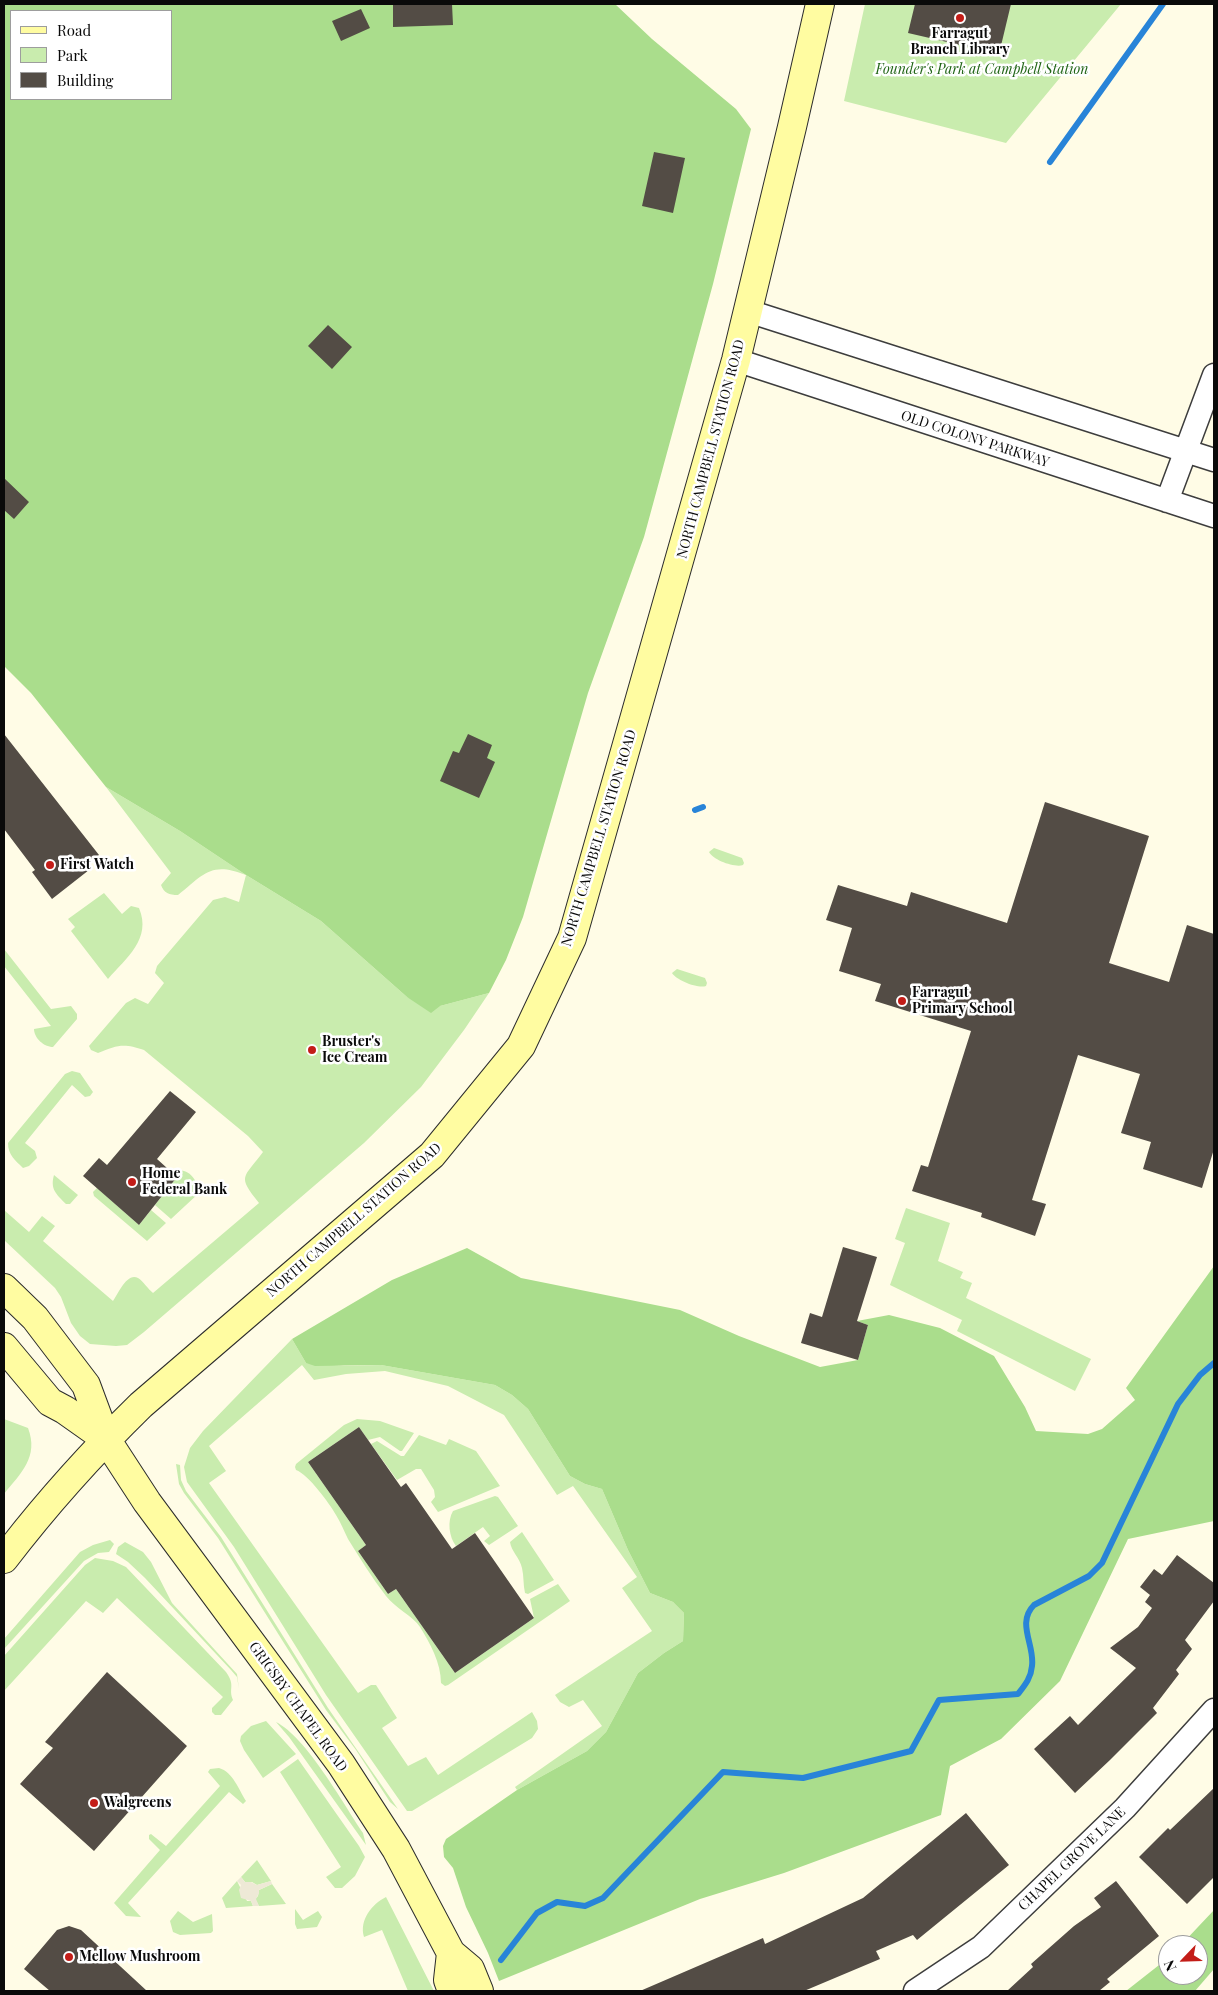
<!DOCTYPE html>
<style>
body{margin:0}
#map{position:relative;width:1218px;height:1995px;overflow:hidden;background:#fffce6;font-family:"Playfair Display",serif}
canvas{display:block}
.frame{position:absolute;inset:0;border:5px solid #0a0a0a;pointer-events:none}
.legend{position:absolute;left:10px;top:10px;width:162px;height:90px;box-sizing:border-box;background:#fff;border:1px solid #9d9d9d;margin:0;padding:6px 9px;list-style:none;font-size:15px;color:#0a0a0a}
.legend li{display:flex;align-items:center;gap:10px;height:25px}
.legend b{width:25px;border:1px solid #9d9d9d}
.north{position:absolute;left:1158px;top:1935px;width:50px;height:50px;box-sizing:border-box;background:#fff;border:1px solid #9d9d9d;border-radius:50%;rotate:246deg;font-size:14px;font-weight:700;line-height:20px;text-align:center;color:#0a0a0a}
.north::after{content:'';display:block;margin:auto;width:18px;height:22px;background:#c31d18;clip-path:polygon(50% 0,100% 100%,50% 72%,0 100%)}
</style>
<div id="map">
<canvas width="1218" height="1995"></canvas>
<div class="frame"></div>
<ul class="legend">
<li><b style="height:6px;background:#fffca1"></b>Road</li>
<li><b style="height:14px;background:#c9ecae"></b>Park</li>
<li><b style="height:14px;background:#534c45"></b>Building</li>
</ul>
<div class="north">N</div>
</div>
<script>
const g = document.querySelector('canvas').getContext('2d');
g.lineJoin = 'round';
function fill(path, color) { g.fillStyle = color; g.fill(path, 'evenodd'); }
function strokePath(path, color, width, dash) { g.strokeStyle = color; g.lineWidth = width; g.lineCap = dash ? 'butt' : 'round'; g.setLineDash(dash || []); g.stroke(path); }
function label(font, color, halo, rows, align = 'center') {
  g.font = font + ' "Playfair Display",serif'; g.lineWidth = 5; g.setLineDash([]); g.textBaseline = 'middle'; g.strokeStyle = halo; g.fillStyle = color; for (const [text, x, y, turn = 0] of rows) {
    g.save(); g.translate(x, y); g.rotate((+turn || 0) * Math.PI / 180); g.textAlign = isNaN(turn) ? turn : align; if (halo) g.strokeText(text, 0, 0); g.fillText(text, 0, 0); g.restore();
  }
}
fill(new Path2D(`
 M 865,4 L 1121,4 L 1006,143 L 844,101 Z
 M 106,787 L 180,831 L 246,875 L 321,921 L 407,997 L 440,1006 L 489,993 L 464,1030 L 421,1087 L 364,1143 L 144,1332 L 127,1345 L 116,1346 L 90,1344 L 80,1336 L 71,1323 L 61,1297 L 55,1288 L 4,1240 L 4,1210 L 29,1232 L 42,1216 L 55,1226 L 43,1241 L 113,1301 C 118,1294 127,1272 138,1278 C 143,1281 148,1289 153,1293 L 259,1203 C 237,1175 243,1179 263,1152 L 248,1136 L 144,1050 C 124,1043 117,1045 98,1053 L 91,1050 L 89,1046 L 126,1003 L 135,998 L 148,1004 L 164,983 L 155,973 L 157,966 L 213,900 L 225,897 L 239,902 L 246,875 C 211,861 204,874 178,895 C 169,895 164,893 161,885 L 171,873 Z
 M 714,848 L 742,858 L 744,863 L 743,865 C 735,868 713,860 709,852 Z
 M 104,893 L 122,914 L 131,906 L 139,908 C 152,939 126,958 108,979 L 71,931 L 75,927 L 68,919 Z
 M 4,949 L 51,1009 L 71,1006 L 77,1014 L 77,1019 L 53,1047 C 44,1047 34,1038 34,1029 L 51,1026 L 4,966 Z
 M 677,969 L 705,978 L 707,983 L 706,986 C 698,989 676,980 672,973 Z
 M 72,1071 L 80,1073 L 93,1092 L 90,1096 L 85,1097 L 72,1085 L 25,1143 L 35,1151 L 37,1158 L 29,1166 L 23,1168 C 15,1160 8,1155 8,1143 L 65,1074 Z
 M 177,1170 C 191,1170 197,1180 199,1193 L 171,1219 L 155,1205 L 177,1177 L 174,1174 Z
 M 54,1175 L 78,1195 L 70,1204 L 66,1204 C 56,1194 50,1189 54,1175 Z
 M 97,1188 L 139,1225 L 151,1210 L 166,1223 L 147,1241 L 94,1196 L 93,1192 Z
 M 906,1208 L 950,1223 L 938,1261 L 963,1272 L 960,1278 L 972,1283 L 966,1298 L 1091,1359 L 1075,1391 L 957,1331 L 962,1320 L 890,1285 L 905,1243 L 895,1239 Z
 M 292,1339 L 306,1363 L 344,1366 L 381,1365 L 495,1385 L 512,1395 L 528,1409 L 570,1476 L 585,1484 L 602,1489 L 628,1550 L 650,1593 L 673,1602 L 684,1613 L 683,1641 L 664,1653 L 638,1673 L 606,1732 L 587,1751 L 517,1790 L 515,1787 L 602,1726 L 583,1700 L 569,1707 L 560,1702 L 555,1695 L 652,1631 L 622,1588 L 637,1577 L 573,1486 L 557,1495 L 504,1415 L 448,1386 L 385,1371 L 346,1374 L 314,1380 L 302,1365 L 209,1446 L 226,1471 L 209,1483 L 358,1693 L 371,1685 L 376,1685 L 397,1718 L 382,1728 L 408,1766 L 426,1757 L 438,1775 L 532,1712 L 537,1721 L 538,1729 L 532,1738 L 412,1811 L 407,1811 L 326,1695 L 234,1547 L 187,1482 L 184,1467 L 190,1448 L 203,1431 Z
 M 4,1419 L 28,1428 C 39,1457 21,1473 4,1494 Z
 M 357,1419 L 380,1421 L 414,1433 L 402,1451 L 400,1451 L 380,1437 L 368,1440 L 359,1427 L 308,1462 L 366,1545 L 358,1551 L 388,1594 L 396,1589 L 455,1673 L 534,1618 L 530,1599 L 558,1584 L 570,1601 L 448,1685 L 445,1686 L 441,1683 C 441,1663 430,1643 420,1627 C 413,1616 395,1608 386,1596 C 372,1578 360,1558 348,1539 C 344,1531 341,1523 336,1515 C 330,1504 308,1474 296,1470 L 295,1467 L 296,1464 L 344,1425 Z
 M 419,1435 L 446,1445 L 449,1439 L 476,1451 L 500,1486 L 438,1512 L 431,1502 L 435,1497 L 434,1490 L 421,1469 L 416,1469 L 397,1480 L 371,1444 L 377,1441 L 401,1456 L 404,1456 Z
 M 176,1464 L 180,1465 L 181,1480 L 186,1491 L 221,1537 L 328,1708 L 398,1809 L 390,1802 L 356,1750 L 326,1710 L 218,1538 L 184,1493 L 179,1484 Z
 M 495,1496 L 498,1497 L 518,1526 L 489,1545 L 484,1541 L 490,1536 L 483,1527 L 456,1546 C 449,1537 447,1521 453,1511 Z
 M 522,1532 L 554,1580 L 528,1594 L 525,1593 C 523,1585 524,1576 522,1568 C 520,1558 511,1551 510,1542 Z
 M 110,1540 L 114,1544 L 109,1552 L 98,1553 L 84,1561 L 4,1649 L 4,1639 L 80,1552 L 93,1545 Z
 M 125,1542 L 143,1552 L 151,1562 L 172,1603 L 237,1674 L 239,1689 L 237,1677 L 231,1670 L 145,1578 L 128,1562 L 116,1554 L 118,1547 Z
 M 95,1558 L 113,1561 L 126,1567 L 226,1672 C 236,1686 228,1688 233,1700 L 221,1715 L 215,1715 L 212,1712 L 212,1708 L 223,1697 L 117,1598 L 103,1613 L 86,1601 L 4,1691 L 4,1656 L 85,1565 Z
 M 266,1721 L 296,1754 L 263,1778 L 244,1750 L 240,1741 L 241,1736 L 251,1726 Z
 M 276,1722 C 306,1737 343,1803 363,1833 L 366,1845 L 289,1737 Z
 M 298,1759 L 359,1846 L 365,1857 L 355,1876 L 342,1888 L 335,1888 L 326,1877 L 341,1867 L 280,1772 Z
 M 219,1768 C 233,1772 239,1790 246,1801 L 243,1804 L 229,1792 L 128,1903 L 141,1917 L 126,1916 L 114,1903 L 160,1850 L 149,1839 L 149,1835 L 151,1834 L 166,1846 L 220,1786 L 208,1772 L 210,1769 Z
 M 257,1860 L 271,1881 L 257,1885 L 252,1882 L 245,1882 L 241,1877 Z
 M 237,1881 L 247,1901 L 251,1901 L 253,1906 L 226,1908 L 222,1898 Z
 M 272,1884 L 286,1904 L 259,1906 L 255,1899 L 258,1896 L 259,1890 Z
 M 386,1897 L 434,1991 L 408,1991 L 382,1930 L 364,1937 C 359,1920 372,1904 386,1897 Z
 M 295,1909 L 303,1920 L 318,1911 L 322,1917 L 317,1927 L 297,1929 L 295,1924 Z
 M 178,1911 L 193,1922 L 212,1914 L 213,1931 L 211,1933 L 180,1935 L 173,1932 L 170,1921 Z`), '#c9ecae');
fill(new Path2D(`
 M 4,4 L 615,4 L 652,39 L 736,109 L 751,129 L 713,284 L 644,537 L 588,693 L 523,917 L 506,960 L 489,993 L 440,1006 L 431,1013 L 407,997 L 321,921 L 246,875 L 180,831 L 106,787 L 31,693 L 4,666 ZM 11,11 L 171,11 L 171,99 L 11,99 Z
 M 467,1248 L 521,1278 L 680,1310 L 739,1336 L 820,1367 L 858,1360 L 868,1325 L 857,1321 L 889,1315 L 940,1328 L 994,1356 L 1025,1407 L 1036,1431 L 1088,1434 L 1102,1429 L 1135,1400 L 1126,1388 L 1214,1266 L 1214,1521 L 1128,1539 L 1060,1681 L 1001,1739 L 950,1766 L 941,1815 L 784,1873 L 700,1899 L 499,1981 L 488,1953 L 466,1907 L 453,1868 L 444,1857 L 443,1846 L 446,1839 L 517,1790 L 587,1751 L 606,1732 L 638,1673 L 664,1653 L 683,1641 L 684,1613 L 673,1602 L 650,1593 L 628,1550 L 602,1489 L 585,1484 L 570,1476 L 528,1409 L 512,1395 L 495,1385 L 381,1365 L 315,1366 L 306,1363 L 292,1339 L 392,1280 Z
 M 1214,1910 L 1214,1969 L 1195,1991 L 1126,1991 L 1168,1958 L 1168,1975 L 1198,1975 L 1198,1945 L 1181,1945 Z`), '#aadd8c');
fill(new Path2D(`
 M 241,1877 L 245,1882 L 251,1882 L 257,1885 L 271,1881 L 272,1884 L 259,1890 L 259,1893 L 256,1899 L 259,1906 L 253,1906 L 251,1901 L 241,1898 L 239,1890 L 241,1885 L 237,1881 Z`), '#eee9d6');
strokePath(new Path2D(`
 M 1050,162 L 1163,4
 M 695,810 L 703,807
 M 501,1960 L 537,1913 L 557,1902 L 585,1906 L 603,1898 L 723,1772 L 803,1778 L 911,1751 L 939,1700 L 1018,1694 C 1025,1685 1031,1678 1032,1666 C 1035,1645 1016,1623 1034,1605 L 1089,1576 L 1102,1563 L 1178,1404 L 1200,1375 L 1214,1363`), '#2884d8', 6);
fill(new Path2D(`
 M 393,4 L 452,4 L 453,25 L 393,27 Z
 M 915,4 L 1011,4 L 999,54 L 908,33 Z
 M 361,9 L 370,28 L 341,41 L 332,21 Z
 M 654,152 L 685,158 L 673,213 L 642,206 Z
 M 328,325 L 352,347 L 332,369 L 308,346 Z
 M 4,478 L 29,502 L 14,519 L 4,510 Z
 M 4,734 L 99,855 L 86,866 L 89,870 L 52,899 L 32,872 L 35,870 L 4,829 Z
 M 468,734 L 492,745 L 487,758 L 495,762 L 479,798 L 440,781 L 453,751 L 459,753 Z
 M 1045,802 L 1149,836 L 1109,963 L 1169,982 L 1187,925 L 1214,934 L 1214,1149 L 1202,1188 L 1143,1169 L 1151,1142 L 1121,1133 L 1140,1074 L 1078,1055 L 1032,1200 L 1046,1204 L 1035,1236 L 981,1217 L 982,1213 L 912,1191 L 921,1165 L 928,1167 L 971,1031 L 875,1001 L 881,984 L 839,971 L 852,928 L 826,920 L 838,885 L 907,906 L 911,892 L 1007,923 Z
 M 170,1091 L 196,1112 L 157,1159 L 177,1177 L 139,1225 L 83,1176 L 99,1158 L 107,1165 Z
 M 843,1247 L 877,1257 L 857,1321 L 868,1325 L 858,1360 L 801,1343 L 810,1313 L 822,1317 Z
 M 359,1427 L 401,1487 L 406,1483 L 452,1549 L 475,1533 L 534,1618 L 455,1673 L 396,1589 L 388,1594 L 358,1551 L 366,1545 L 308,1462 Z
 M 1177,1555 L 1214,1583 L 1214,1601 L 1185,1640 L 1192,1649 L 1176,1670 L 1179,1674 L 1153,1708 L 1157,1713 L 1110,1760 L 1075,1793 L 1034,1749 L 1070,1716 L 1078,1725 L 1136,1668 L 1110,1648 L 1138,1627 L 1152,1608 L 1145,1602 L 1150,1595 L 1140,1587 L 1154,1569 L 1162,1575 Z
 M 107,1672 L 187,1746 L 94,1851 L 20,1784 L 53,1748 L 45,1742 Z
 M 1214,1788 L 1214,1877 L 1187,1904 L 1139,1857 L 1168,1828 L 1170,1830 Z
 M 966,1813 L 1009,1865 L 917,1940 L 913,1935 L 876,1951 L 880,1959 L 804,1991 L 640,1991 L 763,1938 L 765,1944 L 863,1898 Z
 M 1116,1881 L 1159,1936 L 1107,1979 L 1110,1982 L 1099,1991 L 1007,1991 L 1033,1967 L 1031,1964 L 1074,1926 L 1101,1907 L 1094,1898 Z
 M 69,1926 L 81,1930 L 147,1991 L 50,1991 L 24,1969 L 57,1930 Z`), '#534c45');
const street = new Path2D(`
 M 748,311 L 1214,460
 M 736,360 L 1214,516
 M 1167,501 L 1214,375
 M 915,1991 L 981,1947 L 1125,1808 L 1214,1710`);
const secondary = new Path2D(`
 M 4,1288 L 35,1318 L 86,1385 L 106,1439 L 147,1502 L 341,1764 L 396,1849 L 451,1953 L 448,1980 L 452,1991
 M 4,1347 L 50,1402 L 65,1410 L 106,1439
 M 4,1559 C 46,1504 92,1453 141,1405 L 432,1155 L 521,1046 L 572,938 L 736,360 L 792,127 L 820,4
 M 451,1953 L 470,1969 L 479,1991`);
strokePath(street, '#3d3d3d', 25);
strokePath(secondary, '#2c2c2c', 30);
strokePath(street, '#fff', 22);
strokePath(secondary, '#fffca1', 28);
for (const [x, y, r, color] of [
 [960,18,5,"#c31d18"],
 [50,865,5,"#c31d18"],
 [902,1001,5,"#c31d18"],
 [312,1050,5,"#c31d18"],
 [132,1182,5,"#c31d18"],
 [94,1803,5,"#c31d18"],
 [69,1957,5,"#c31d18"]
]) { const dot = new Path2D(); dot.arc(x, y, r, 0, 2 * Math.PI); g.fillStyle = color; g.fill(dot); strokePath(dot, '#fff', 2); }
label('bold 14px', '#0a0a0a', '#fff', [
 ["Farragut",960,34,"center"],
 ["Branch Library",960,50,"center"],
 ["First Watch",60,865],
 ["Farragut",912,993],
 ["Primary School",912,1009],
 ["Bruster's",322,1042],
 ["Ice Cream",322,1058],
 ["Home",142,1174],
 ["Federal Bank",142,1190],
 ["Walgreens",104,1803],
 ["Mellow Mushroom",79,1957]
], 'left');
label('italic 14px', '#216517', '#fff', [
 ["Founder's Park at Campbell Station",982,70]
]);
label('14px', '#0a0a0a', '#fff', [
 ["OLD COLONY PARKWAY",975,439,18],
 ["NORTH CAMPBELL STATION ROAD",711,449,-75],
 ["NORTH CAMPBELL STATION ROAD",599,838,-73],
 ["NORTH CAMPBELL STATION ROAD",354,1220,-41],
 ["GRIGSBY CHAPEL ROAD",298,1707,54],
 ["CHAPEL GROVE LANE",1072,1859,-44]
]);
</script>
